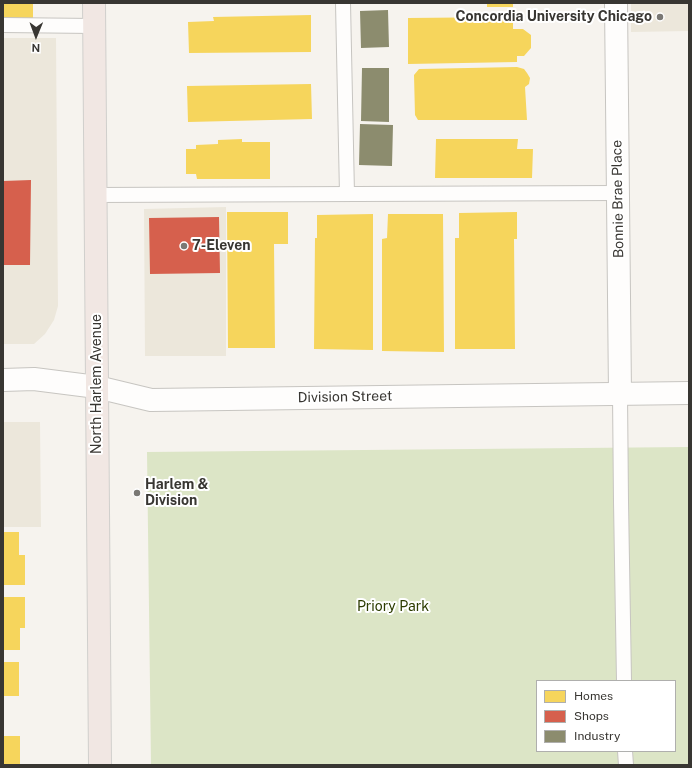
<!DOCTYPE html>
<style>
body{margin:0}
#map{position:relative;width:692px;height:768px;overflow:hidden;background:#f6f3ee;font-family:"Public Sans",sans-serif}
canvas{display:block}
.frame{position:absolute;inset:0;border:4px solid #383632;pointer-events:none}
.legend{position:absolute;left:536px;top:680px;width:140px;height:72px;box-sizing:border-box;background:#fff;border:1px solid #afafad;margin:0;padding:5px 7px;list-style:none;font-size:12px;color:#383632}
.legend li{display:flex;align-items:center;gap:8px;height:20px}
.legend b{width:20px;border:1px solid #afafad}
.north{position:absolute;left:16px;top:16px;width:40px;height:40px;-webkit-text-stroke:3px #fff;paint-order:stroke;rotate:181deg;font-size:11px;font-weight:700;line-height:16px;text-align:center;color:#383632}
.north::after{content:'';display:block;margin:auto;width:14px;height:18px;background:#383632;clip-path:polygon(50% 0,100% 100%,50% 72%,0 100%)}
</style>
<div id="map">
<canvas width="692" height="768"></canvas>
<div class="frame"></div>
<ul class="legend">
<li><b style="height:11px;background:#f6d55c"></b>Homes</li>
<li><b style="height:11px;background:#d6604d"></b>Shops</li>
<li><b style="height:11px;background:#8c8c6e"></b>Industry</li>
</ul>
<div class="north">N</div>
</div>
<script>
const g = document.querySelector('canvas').getContext('2d');
g.lineJoin = 'round';
function fill(path, color) { g.fillStyle = color; g.fill(path, 'evenodd'); }
function strokePath(path, color, width, dash) { g.strokeStyle = color; g.lineWidth = width; g.lineCap = dash ? 'butt' : 'round'; g.setLineDash(dash || []); g.stroke(path); }
function label(font, color, halo, rows, align = 'center') {
  g.font = font + ' "Public Sans",sans-serif'; g.lineWidth = 4; g.setLineDash([]); g.textBaseline = 'middle'; g.strokeStyle = halo; g.fillStyle = color; for (const [text, x, y, turn = 0] of rows) {
    g.save(); g.translate(x, y); g.rotate((+turn || 0) * Math.PI / 180); g.textAlign = isNaN(turn) ? turn : align; if (halo) g.strokeText(text, 0, 0); g.fillText(text, 0, 0); g.restore();
  }
}
fill(new Path2D(`
 M 631,3 L 689,3 L 689,31 L 631,32 Z
 M 3,38 L 56,38 L 58,306 L 54,320 L 45,334 L 34,344 L 3,344 Z
 M 226,207 L 226,356 L 145,356 L 144,209 Z
 M 3,422 L 40,422 L 41,527 L 3,527 Z`), '#ece7db');
fill(new Path2D(`
 M 689,447 L 689,765 L 151,765 L 147,452 ZM 537,681 L 675,681 L 675,751 L 537,751 Z`), '#dce5c6');
fill(new Path2D(`
 M 3,3 L 33,3 L 33,19 L 3,19 Z
 M 487,3 L 513,3 L 513,7 L 487,7 Z
 M 311,15 L 311,52 L 189,53 L 188,22 L 214,21 L 213,17 Z
 M 513,17 L 513,29 L 523,29 L 531,35 L 531,48 L 524,56 L 517,56 L 517,62 L 408,64 L 408,18 Z
 M 517,67 L 524,69 L 527,73 L 530,78 L 529,84 L 525,87 L 527,120 L 418,120 L 415,115 L 414,75 L 419,69 Z
 M 311,84 L 312,119 L 188,122 L 187,86 Z
 M 242,139 L 242,142 L 270,142 L 270,179 L 197,179 L 196,174 L 186,174 L 186,149 L 196,149 L 196,145 L 218,144 L 218,140 Z
 M 436,139 L 518,139 L 517,149 L 533,149 L 532,178 L 435,178 Z
 M 227,212 L 288,212 L 288,244 L 274,244 L 275,348 L 228,348 Z
 M 517,212 L 517,239 L 514,239 L 515,349 L 455,349 L 455,238 L 459,238 L 459,213 Z
 M 373,214 L 373,350 L 314,349 L 315,238 L 317,238 L 317,215 Z
 M 388,214 L 443,214 L 444,352 L 382,351 L 382,239 L 387,238 Z
 M 3,532 L 19,532 L 19,555 L 25,555 L 25,585 L 3,585 Z
 M 3,597 L 25,597 L 25,628 L 20,628 L 20,650 L 3,650 Z
 M 3,662 L 19,662 L 19,696 L 3,696 Z
 M 3,736 L 20,736 L 20,765 L 3,765 Z`), '#f6d55c');
fill(new Path2D(`
 M 31,180 L 30,265 L 3,265 L 3,181 Z
 M 219,217 L 220,273 L 150,274 L 149,218 Z`), '#d6604d');
fill(new Path2D(`
 M 388,10 L 389,47 L 361,48 L 360,11 Z
 M 362,68 L 389,68 L 389,122 L 361,121 Z
 M 360,124 L 393,125 L 392,166 L 359,165 Z`), '#8c8c6e');
const service = new Path2D(`
 M 343,3 L 347,194
 M 3,25 L 94,26
 M 95,195 L 618,193
 M 620,394 L 621,502 L 624,681
 M 625,751 L 626,765`);
const minor = new Path2D(`
 M 616,3 L 620,394`);
const tertiary = new Path2D(`
 M 3,380 L 34,379 L 97,387 L 151,400 L 689,393`);
const primary = new Path2D(`
 M 94,3 L 100,765`);
strokePath(service, '#c7c5c1', 16);
strokePath(minor, '#c7c5c1', 24);
strokePath(tertiary, '#c7c5c1', 24);
strokePath(primary, '#d0cfcc', 24);
strokePath(service, '#fefdfc', 14);
strokePath(minor, '#fefdfc', 22);
strokePath(tertiary, '#fefdfc', 22);
strokePath(primary, '#f1e7e3', 22);
for (const [x, y, r, color] of [
 [660,17,4,"#7a7874"],
 [184,246,4,"#7a7874"],
 [137,493,4,"#7a7874"]
]) { const dot = new Path2D(); dot.arc(x, y, r, 0, 2 * Math.PI); g.fillStyle = color; g.fill(dot); strokePath(dot, '#fff', 1.5); }
label('bold 14px', '#383632', '#fff', [
 ["Concordia University Chicago",652,17,"right"],
 ["7-Eleven",192,246],
 ["Harlem &",145,485],
 ["Division",145,501]
], 'left');
label('14px', '#383632', '#fff', [
 ["Bonnie Brae Place",618,199,-91],
 ["North Harlem Avenue",97,384,-90],
 ["Division Street",345,397,-1]
]);
label('14px', '#2d3c00', '#fff', [
 ["Priory Park",393,607]
]);
</script>
